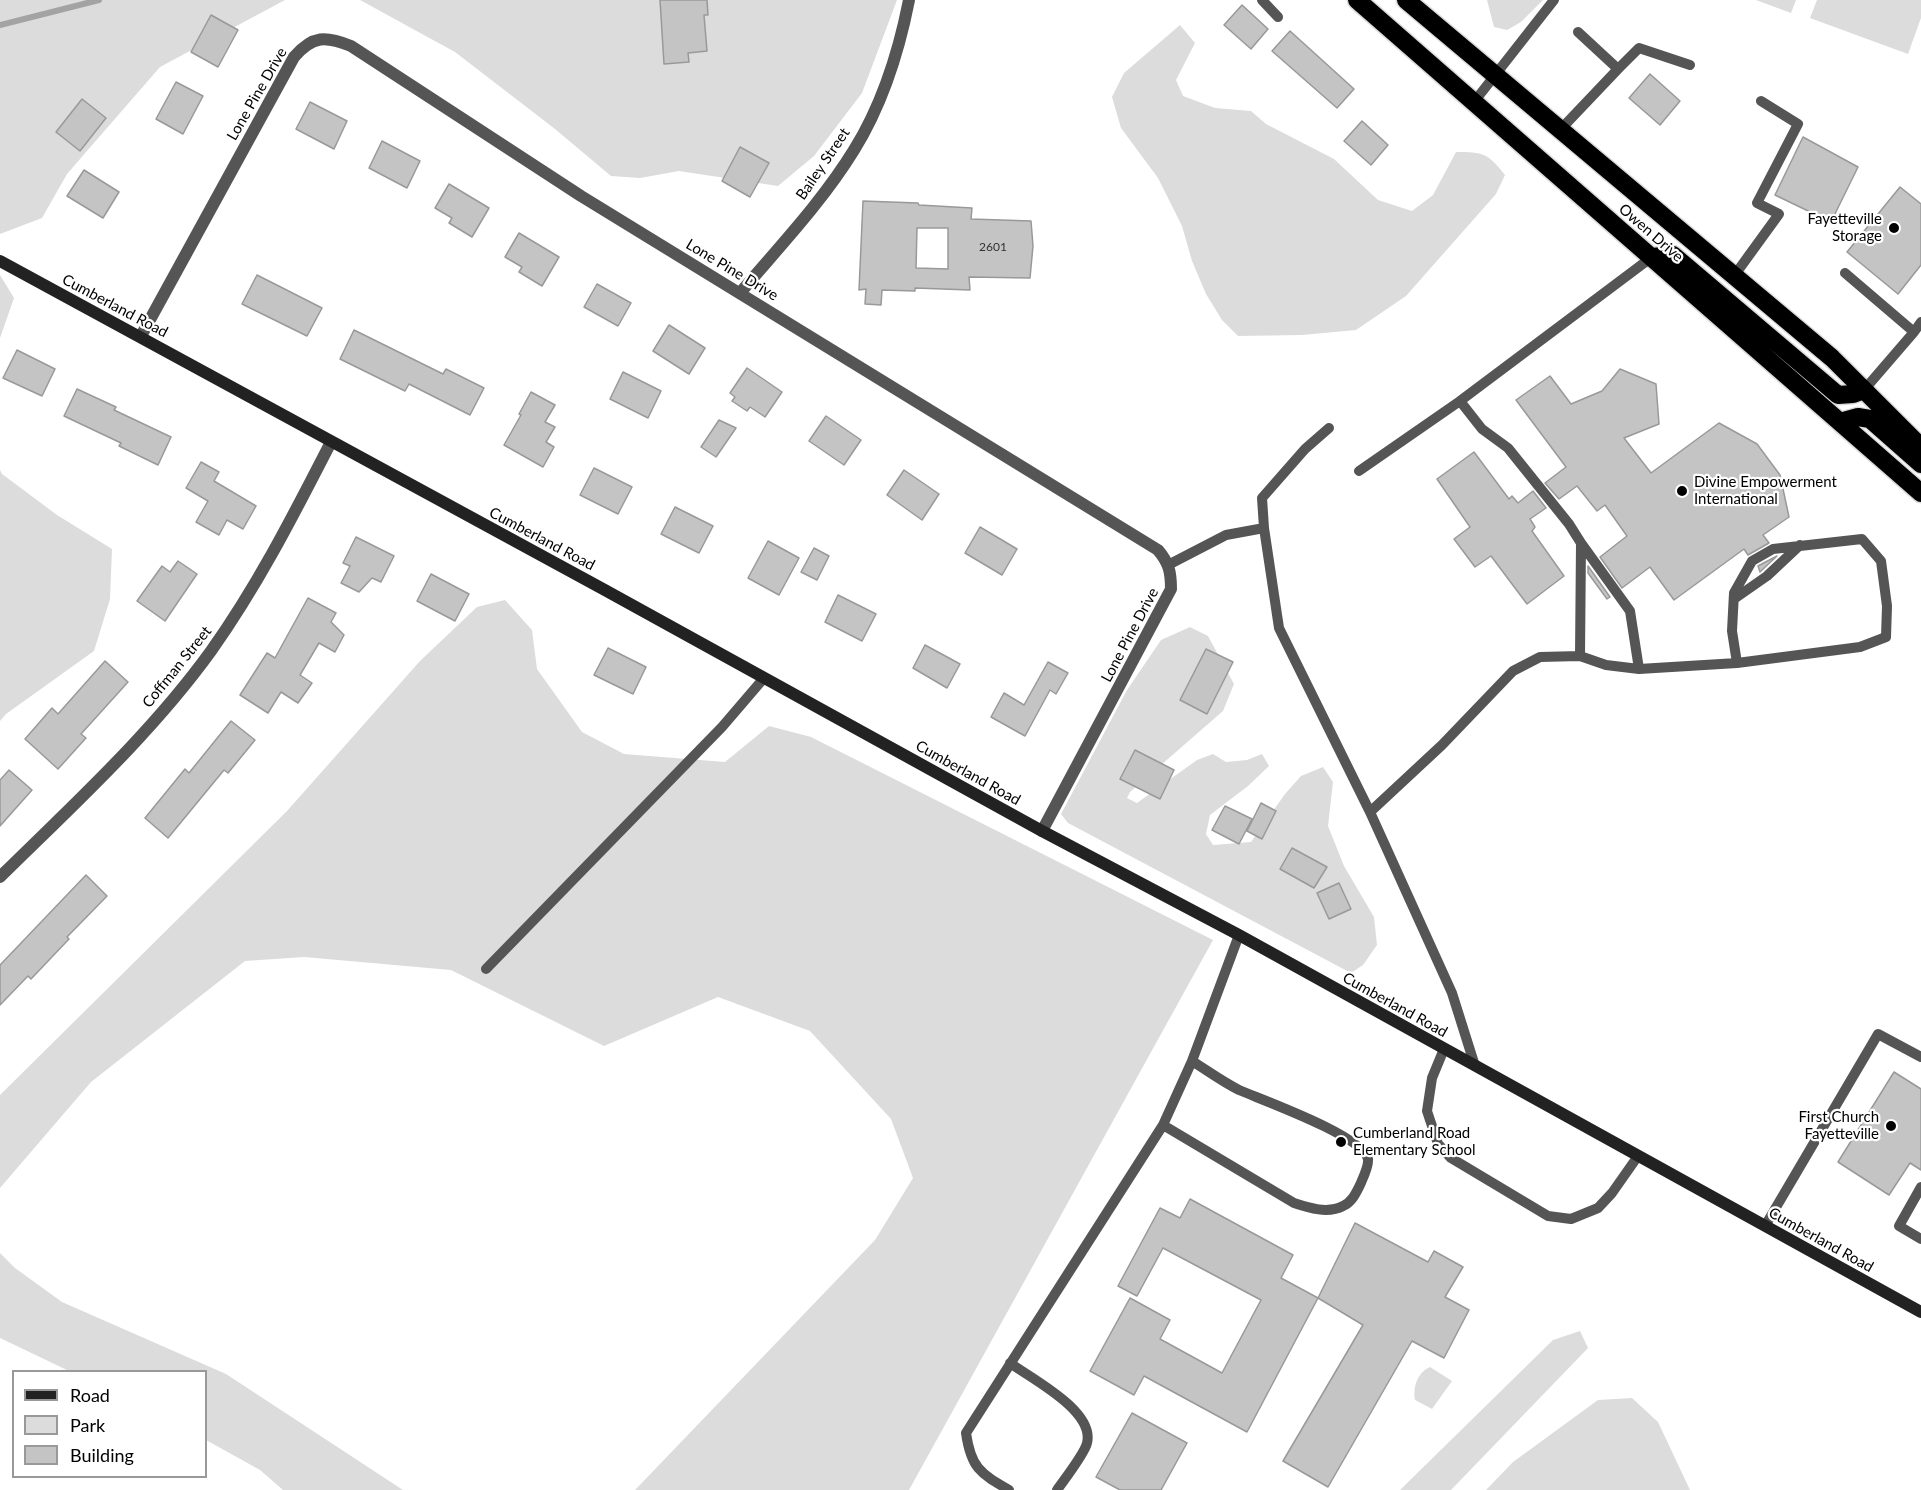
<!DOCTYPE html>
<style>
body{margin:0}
#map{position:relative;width:1921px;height:1490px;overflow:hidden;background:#fff;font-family:Lato,sans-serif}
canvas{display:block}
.legend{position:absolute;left:12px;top:1370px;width:195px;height:108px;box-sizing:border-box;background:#fff;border:2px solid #999;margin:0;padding:8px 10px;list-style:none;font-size:18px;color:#000}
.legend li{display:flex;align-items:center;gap:12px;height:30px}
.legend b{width:30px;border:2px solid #999}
</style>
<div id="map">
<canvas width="1921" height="1490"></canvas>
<ul class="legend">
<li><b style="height:8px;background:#222"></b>Road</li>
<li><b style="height:16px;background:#dcdcdc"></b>Park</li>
<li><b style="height:16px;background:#c4c4c4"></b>Building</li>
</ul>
</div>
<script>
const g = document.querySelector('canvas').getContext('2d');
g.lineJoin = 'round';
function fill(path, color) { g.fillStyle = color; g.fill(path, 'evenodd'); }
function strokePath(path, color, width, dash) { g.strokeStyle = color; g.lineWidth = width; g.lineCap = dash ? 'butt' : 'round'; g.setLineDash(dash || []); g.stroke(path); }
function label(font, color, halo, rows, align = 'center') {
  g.font = font + ' Lato,sans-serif'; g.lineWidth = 4.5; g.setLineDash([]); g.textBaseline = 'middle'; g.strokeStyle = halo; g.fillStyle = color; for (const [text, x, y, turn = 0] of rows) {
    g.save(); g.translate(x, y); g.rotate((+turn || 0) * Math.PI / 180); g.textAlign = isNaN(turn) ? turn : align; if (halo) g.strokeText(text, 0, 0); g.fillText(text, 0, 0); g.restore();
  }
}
fill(new Path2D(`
 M 0,0 L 285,0 L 160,67 L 67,174 L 42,218 L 0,234 Z
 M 360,0 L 897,0 L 862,93 L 814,156 L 778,186 L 679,171 L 640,178 L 611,176 L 555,129 L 455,52 Z
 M 1487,0 L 1543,0 L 1521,22 L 1507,30 L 1494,27 Z
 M 1756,0 L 1796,0 L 1791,13 Z
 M 1817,0 L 1921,0 L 1921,18 L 1908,54 L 1810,18 Z
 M 1180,25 L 1195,43 L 1176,80 L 1183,96 L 1215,108 L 1251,111 L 1266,124 L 1334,159 L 1378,200 L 1412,211 L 1433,195 L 1456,152 C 1483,152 1488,153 1505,175 L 1496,194 L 1406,296 L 1356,330 L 1302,335 L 1238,336 L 1222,320 L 1206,294 L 1192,261 L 1182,226 L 1158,178 L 1121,128 L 1112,97 L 1124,73 Z
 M 0,275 L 14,298 L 0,338 Z
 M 0,470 L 2,474 L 57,515 L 112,549 L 110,599 L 94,651 L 6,714 L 0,721 Z
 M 505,600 L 532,630 L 537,669 L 582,732 L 624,754 L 725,762 L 769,726 L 811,737 L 1213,940 L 909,1490 L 635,1490 L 875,1240 L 913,1178 L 891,1119 L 810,1031 L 718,997 L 604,1046 L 451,970 L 304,957 L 245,961 L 91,1082 L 0,1188 L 0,1095 L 287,811 L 420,661 L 477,607 Z
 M 1190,627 L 1208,636 L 1234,684 L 1223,711 L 1130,792 L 1127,798 L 1137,803 L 1197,760 L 1213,754 L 1226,762 L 1247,760 L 1262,754 L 1269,766 L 1248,786 L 1210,815 L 1206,834 L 1213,845 L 1251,842 L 1285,794 L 1301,776 L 1323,767 L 1333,782 L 1328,826 L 1344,866 L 1374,917 L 1377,945 L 1363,965 L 1351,973 L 1068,823 L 1061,814 L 1127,690 L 1161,640 Z
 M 0,1253 L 15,1268 L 62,1302 L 226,1374 L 403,1490 L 283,1490 L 260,1470 L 206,1440 L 206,1372 L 69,1371 L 0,1338 Z
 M 1580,1331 L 1588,1348 L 1451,1490 L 1400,1490 L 1553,1340 Z
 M 1430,1367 L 1452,1381 L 1432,1409 L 1415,1400 C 1413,1387 1417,1373 1430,1367 Z
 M 1632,1398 L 1658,1422 L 1690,1490 L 1486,1490 L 1513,1462 L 1598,1400 Z`), '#dcdcdc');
strokePath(new Path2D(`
 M 0,25 L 99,0`), '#a3a3a3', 6);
const building = new Path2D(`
 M 660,0 L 707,0 L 708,15 L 704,15 L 707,51 L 688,53 L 689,62 L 664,64 Z
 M 1242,5 L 1268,29 L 1251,49 L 1224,25 Z
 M 211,15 L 238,30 L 218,67 L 191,52 Z
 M 1290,31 L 1354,89 L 1337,108 L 1272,51 Z
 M 1650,74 L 1680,101 L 1660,125 L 1629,98 Z
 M 176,82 L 203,96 L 183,134 L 156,119 Z
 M 82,99 L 106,118 L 80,151 L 56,132 Z
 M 310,102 L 347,121 L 334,149 L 296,129 Z
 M 1362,121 L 1388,145 L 1371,165 L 1344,141 Z
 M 1803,137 L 1858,167 L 1831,222 L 1775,195 Z
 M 382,141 L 420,161 L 407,188 L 369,168 Z
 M 740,147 L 769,163 L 750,197 L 722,181 Z
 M 84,170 L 119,192 L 103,218 L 67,196 Z
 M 449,184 L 489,208 L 472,237 L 449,223 L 452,218 L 435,208 Z
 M 1900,187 L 1921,204 L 1921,265 L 1898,294 L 1847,252 Z
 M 863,201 L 918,203 L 919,205 L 972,208 L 971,219 L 1031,221 L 1033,246 L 1030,278 L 969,277 L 970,290 L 915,288 L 915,291 L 882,290 L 881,305 L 865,304 L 866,289 L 859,290 ZM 917,228 L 948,228 L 948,269 L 916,268 Z
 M 519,233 L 559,257 L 542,286 L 519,272 L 522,267 L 505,257 Z
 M 257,275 L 322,308 L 307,336 L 242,304 Z
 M 597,284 L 631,303 L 618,326 L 584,307 Z
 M 669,325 L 705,348 L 689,374 L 653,351 Z
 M 354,330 L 443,374 L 446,369 L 484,388 L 470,415 L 409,384 L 405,391 L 340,359 Z
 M 17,350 L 55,369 L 42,396 L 3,378 Z
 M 747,368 L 782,392 L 765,417 L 750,407 L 747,411 L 732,401 L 735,397 L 730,393 Z
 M 1620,369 L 1656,384 L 1659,424 L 1624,438 L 1651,473 L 1719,423 L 1757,444 L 1780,475 L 1789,517 L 1763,535 L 1769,543 L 1748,555 L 1744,549 L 1674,600 L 1650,567 L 1622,588 L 1600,557 L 1627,536 L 1605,505 L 1597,511 L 1577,486 L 1559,499 L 1545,483 L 1566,467 L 1516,400 L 1550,376 L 1571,404 L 1602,391 Z
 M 623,372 L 661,391 L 648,418 L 610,399 Z
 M 77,389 L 116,407 L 114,410 L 171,437 L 158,465 L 119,446 L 121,443 L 64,416 Z
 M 531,392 L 555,405 L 545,422 L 555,427 L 546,442 L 554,447 L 543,467 L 504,445 L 521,415 L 519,414 Z
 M 826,416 L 861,440 L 844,465 L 809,441 Z
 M 719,420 L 736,428 L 716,457 L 701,447 Z
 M 1474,452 L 1509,499 L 1512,496 L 1518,503 L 1533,491 L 1546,508 L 1530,519 L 1535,527 L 1532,531 L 1564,576 L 1527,604 L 1491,556 L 1475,567 L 1454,539 L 1470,527 L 1437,479 Z
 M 201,462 L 219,472 L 214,481 L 256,506 L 243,529 L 227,520 L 219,535 L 196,522 L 208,501 L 186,488 Z
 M 594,468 L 632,487 L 618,514 L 580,495 Z
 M 904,470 L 939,494 L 922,520 L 887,495 Z
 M 675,507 L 713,526 L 699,553 L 661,534 Z
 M 980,527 L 1017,549 L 1002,575 L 965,553 Z
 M 356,537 L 394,556 L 381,582 L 372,578 L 359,592 L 341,583 L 350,566 L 343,563 Z
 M 768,541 L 799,558 L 779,595 L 748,578 Z
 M 814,548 L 829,556 L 817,580 L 801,572 Z
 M 1777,556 L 1762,570 L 1760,572 L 1758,566 Z
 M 178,561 L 197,574 L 165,621 L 137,601 L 162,566 L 170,572 Z
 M 1588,566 L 1610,597 L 1607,599 L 1588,573 Z
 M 431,574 L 469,594 L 455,621 L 417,601 Z
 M 838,595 L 876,614 L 862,641 L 825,622 Z
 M 308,598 L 336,613 L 331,622 L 344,635 L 335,652 L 319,643 L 300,675 L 312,683 L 298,703 L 281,692 L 268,713 L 240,695 L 267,653 L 275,658 Z
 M 925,645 L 960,664 L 947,688 L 913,668 Z
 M 608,648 L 646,667 L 633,694 L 594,675 Z
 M 1206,649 L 1233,662 L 1207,714 L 1180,700 Z
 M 105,661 L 128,682 L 81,734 L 86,738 L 58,769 L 25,739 L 52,708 L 58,714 Z
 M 1048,662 L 1068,673 L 1056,694 L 1050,690 L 1025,736 L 991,717 L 1004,693 L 1024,705 Z
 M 231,721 L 255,740 L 228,773 L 224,770 L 168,838 L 145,818 L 185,769 L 189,773 Z
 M 1135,750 L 1174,770 L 1160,799 L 1120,779 Z
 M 9,770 L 32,790 L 0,826 L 0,780 Z
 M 1261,803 L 1276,811 L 1262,839 L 1247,831 Z
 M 1225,806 L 1252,819 L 1239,844 L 1212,830 Z
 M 1292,848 L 1327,867 L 1314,888 L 1280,869 Z
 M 86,875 L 107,896 L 67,937 L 69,939 L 31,979 L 28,976 L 0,1005 L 0,965 Z
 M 1339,883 L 1351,909 L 1329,919 L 1317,893 Z
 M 1894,1072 L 1921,1089 L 1921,1170 L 1910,1163 L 1889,1195 L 1838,1162 Z
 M 1190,1199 L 1293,1255 L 1281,1278 L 1318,1298 L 1247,1432 L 1144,1376 L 1134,1395 L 1090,1371 L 1130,1298 L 1170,1320 L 1160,1339 L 1222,1373 L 1261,1300 L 1163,1248 L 1137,1296 L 1118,1286 L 1160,1208 L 1180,1218 Z
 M 1355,1223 L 1428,1262 L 1434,1251 L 1463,1267 L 1445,1297 L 1469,1310 L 1444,1358 L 1412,1341 L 1328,1487 L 1283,1461 L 1363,1325 L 1318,1298 Z
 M 1132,1413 L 1187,1443 L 1161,1490 L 1120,1490 L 1096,1477 Z`);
fill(building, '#c4c4c4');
strokePath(building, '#999', 1.5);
const highway = new Path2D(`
 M 1357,0 L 1921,493
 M 1406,0 L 1832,358 L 1921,447
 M 1652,257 L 1673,255 L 1838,395 L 1853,394 L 1864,390
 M 1840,422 L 1858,417 L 1870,419 L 1921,464`);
strokePath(highway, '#dbdbdb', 21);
strokePath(new Path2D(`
 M 1262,0 L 1278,17
 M 1578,32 L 1618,69 L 1639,48 L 1690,65
 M 1474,102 L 1554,0
 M 1560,130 L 1618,69
 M 1845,273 L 1914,332 L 1921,322
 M 1734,276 L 1779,214 L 1757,203 L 1798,124 L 1761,101
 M 1864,390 L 1914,332
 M 1460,401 L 1482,429 L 1508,448 L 1569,524 L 1581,543 L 1580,656
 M 1359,471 L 1460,401 L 1652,257
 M 1264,528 L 1262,498 L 1305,449 L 1329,428
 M 1581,543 L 1630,611 L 1639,669
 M 1168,565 L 1226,535 L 1264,528 L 1279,628 L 1370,812
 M 1734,599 L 1767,576 L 1800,545
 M 486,969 L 722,727 L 764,678
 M 1444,1049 L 1432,1078 L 1427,1111 L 1438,1144 L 1451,1158 L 1548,1216 L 1571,1219 L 1598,1208 L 1612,1193 L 1638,1156
 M 1475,1066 L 1452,993 L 1370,812 L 1442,745 L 1513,671 L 1540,657 L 1580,656 L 1606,665 L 1639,669 L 1737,663 L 1860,647 L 1886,637 L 1887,606 L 1881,561 L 1862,539 L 1773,549 L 1752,561 L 1734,593 L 1732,631 L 1737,663
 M 1163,1125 L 1294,1203 C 1309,1208 1328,1214 1343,1206 C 1352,1202 1356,1193 1360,1185 C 1363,1178 1369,1166 1368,1159 C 1363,1136 1262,1100 1239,1090 C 1223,1082 1208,1071 1192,1061
 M 1921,1187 L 1899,1226 L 1921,1239
 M 1765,1226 L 1878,1034 L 1921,1057
 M 1010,1363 C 1032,1379 1095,1411 1087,1443 C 1085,1453 1064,1480 1057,1490
 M 1009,1490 C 980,1473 971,1468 966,1433 L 1163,1125 L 1192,1061 L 1239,935`), '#555', 10);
strokePath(new Path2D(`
 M 740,293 C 779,247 822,202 854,150 C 882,105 899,51 909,0
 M 141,336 L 294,57 C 313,35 326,36 351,46 L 581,196 L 1158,550 C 1169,563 1171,572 1171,589 L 1042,831
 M 0,877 C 73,805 151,734 211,651 C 258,585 294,514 331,442`), '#555', 12);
strokePath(new Path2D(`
 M 0,261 L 603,589 L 1042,831 L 1239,935 L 1921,1312`), '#222', 12);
strokePath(highway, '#000', 18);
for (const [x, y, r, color] of [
 [1894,228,6,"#000"],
 [1682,491,6,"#000"],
 [1891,1126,6,"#000"],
 [1341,1142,6,"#000"]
]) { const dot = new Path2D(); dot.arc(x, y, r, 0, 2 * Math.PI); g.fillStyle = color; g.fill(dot); strokePath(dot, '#fff', 2); }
label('12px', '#313131', null, [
 ["2601",993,247]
]);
label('15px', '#000', '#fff', [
 ["Lone Pine Drive",257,94,-60],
 ["Bailey Street",823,164,-56],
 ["Owen Drive",1651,233,41],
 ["Lone Pine Drive",732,270,31],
 ["Cumberland Road",115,306,28],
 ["Cumberland Road",542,539,28],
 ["Lone Pine Drive",1130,635,-62],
 ["Coffman Street",177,667,-51],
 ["Cumberland Road",968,773,29],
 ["Cumberland Road",1395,1005,29],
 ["Cumberland Road",1821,1240,29]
]);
label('15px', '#000', '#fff', [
 ["Fayetteville",1882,219],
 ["Storage",1882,236],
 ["Divine Empowerment",1694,482,"left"],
 ["International",1694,499,"left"],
 ["First Church",1879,1117],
 ["Fayetteville",1879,1134],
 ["Cumberland Road",1353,1133,"left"],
 ["Elementary School",1353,1150,"left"]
], 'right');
</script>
